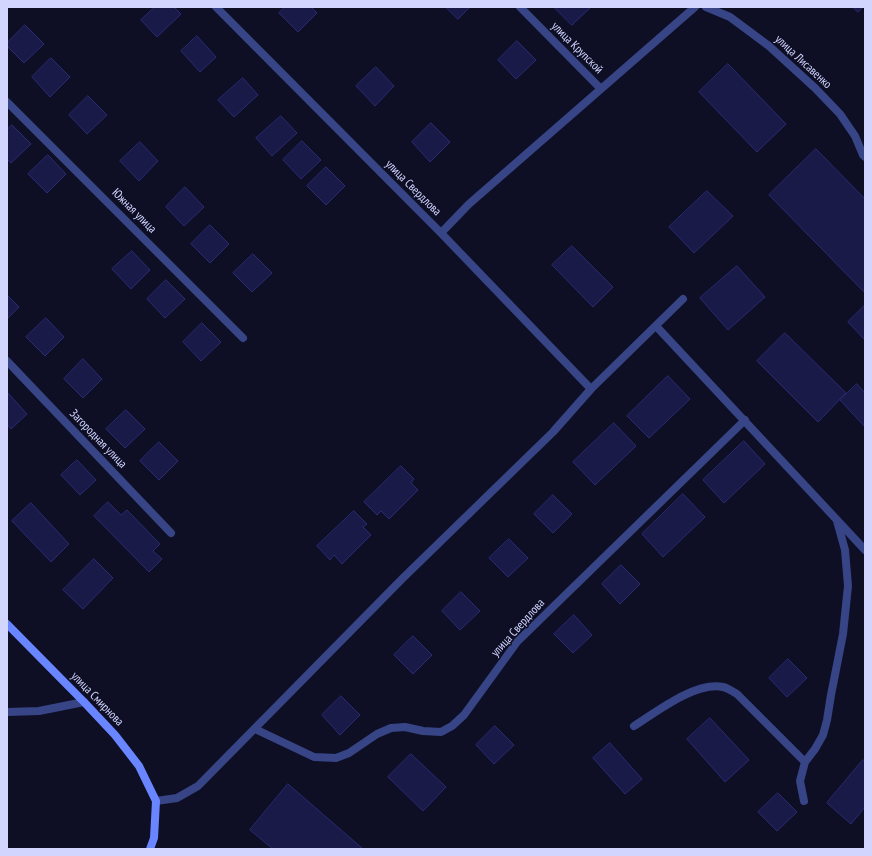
<!DOCTYPE html>
<meta charset="utf-8">
<style>
body{margin:0}
#map{position:relative;width:872px;height:856px;overflow:hidden;background:#0e0f25;font-family:"PT Sans Narrow",sans-serif}
canvas{display:block}
.frame{position:absolute;inset:0;border:8px solid #d2d6ff;pointer-events:none}
</style>
<div id="map">
<canvas width="872" height="856"></canvas>
<div class="frame"></div>
</div>
<script>
const g = document.querySelector('canvas').getContext('2d');
g.lineJoin = 'round';
function fill(path, color) { g.fillStyle = color; g.fill(path, 'evenodd'); }
function strokePath(path, color, width, dash) { g.strokeStyle = color; g.lineWidth = width; g.lineCap = dash ? 'butt' : 'round'; g.setLineDash(dash || []); g.stroke(path); }
function label(font, color, halo, rows, align = 'center') {
  g.font = font + ' "PT Sans Narrow",sans-serif'; g.lineWidth = 3; g.setLineDash([]); g.textBaseline = 'middle'; g.strokeStyle = halo; g.fillStyle = color; for (const [text, x, y, turn = 0] of rows) {
    g.save(); g.translate(x, y); g.rotate((+turn || 0) * Math.PI / 180); g.textAlign = isNaN(turn) ? turn : align; if (halo) g.strokeText(text, 0, 0); g.fillText(text, 0, 0); g.restore();
  }
}
const building = new Path2D(`
 M 155,7 L 174,7 L 181,14 L 157,37 L 141,20 Z
 M 285,7 L 311,7 L 317,13 L 298,32 L 279,13 Z
 M 446,7 L 470,7 L 458,19 Z
 M 554,7 L 591,7 L 572,25 Z
 M 853,7 L 863,7 L 858,12 Z
 M 25,25 L 44,44 L 24,63 L 7,46 L 7,43 Z
 M 197,36 L 216,57 L 200,72 L 181,51 Z
 M 517,41 L 536,60 L 516,79 L 498,60 Z
 M 51,58 L 70,77 L 50,97 L 32,77 Z
 M 728,64 L 786,124 L 757,152 L 699,92 Z
 M 376,67 L 394,86 L 375,106 L 356,86 Z
 M 243,78 L 258,95 L 234,117 L 218,100 Z
 M 88,96 L 107,115 L 87,134 L 69,115 Z
 M 281,116 L 297,133 L 272,156 L 256,138 Z
 M 431,123 L 450,142 L 430,162 L 412,142 Z
 M 12,125 L 31,144 L 11,163 L 7,159 L 7,130 Z
 M 302,141 L 321,160 L 301,179 L 283,160 Z
 M 140,142 L 158,161 L 139,181 L 120,161 Z
 M 816,149 L 865,199 L 865,293 L 769,195 Z
 M 48,155 L 66,174 L 47,193 L 28,174 Z
 M 326,167 L 345,186 L 326,205 L 307,186 Z
 M 185,187 L 204,207 L 184,226 L 166,207 Z
 M 707,191 L 733,216 L 694,253 L 669,227 Z
 M 210,225 L 229,244 L 210,263 L 191,244 Z
 M 572,246 L 613,287 L 593,307 L 552,265 Z
 M 132,251 L 150,270 L 131,289 L 112,269 Z
 M 253,254 L 272,273 L 252,292 L 233,273 Z
 M 737,266 L 765,297 L 728,330 L 700,298 Z
 M 166,280 L 185,299 L 165,318 L 147,299 Z
 M 7,295 L 19,307 L 7,319 Z
 M 865,305 L 865,340 L 848,322 Z
 M 46,318 L 64,337 L 45,356 L 26,337 Z
 M 202,323 L 221,342 L 201,361 L 183,342 Z
 M 785,333 L 846,393 L 818,422 L 757,361 Z
 M 83,359 L 102,379 L 83,398 L 64,379 Z
 M 668,376 L 690,399 L 649,438 L 627,416 Z
 M 857,384 L 865,393 L 865,427 L 840,400 Z
 M 7,392 L 27,414 L 11,429 L 7,424 Z
 M 126,410 L 145,429 L 125,448 L 106,429 Z
 M 614,423 L 636,446 L 595,485 L 573,462 Z
 M 744,441 L 765,464 L 724,503 L 703,480 Z
 M 159,442 L 178,461 L 159,480 L 140,461 Z
 M 77,460 L 96,480 L 80,495 L 61,475 Z
 M 401,466 L 414,479 L 411,483 L 418,490 L 389,519 L 381,511 L 377,515 L 364,502 Z
 M 683,494 L 705,517 L 663,557 L 642,534 Z
 M 553,495 L 572,514 L 553,533 L 534,514 Z
 M 108,502 L 121,515 L 127,510 L 160,544 L 153,551 L 162,559 L 149,572 L 94,516 Z
 M 31,503 L 69,544 L 51,562 L 12,521 Z
 M 354,511 L 367,524 L 363,527 L 371,535 L 342,564 L 334,555 L 330,560 L 317,546 Z
 M 509,539 L 528,558 L 508,577 L 489,558 Z
 M 94,559 L 113,578 L 83,609 L 63,590 Z
 M 621,565 L 640,584 L 620,604 L 602,584 Z
 M 461,592 L 480,611 L 460,630 L 442,611 Z
 M 574,615 L 592,635 L 573,653 L 554,634 Z
 M 413,636 L 432,655 L 413,674 L 394,655 Z
 M 788,659 L 807,678 L 787,697 L 769,678 Z
 M 341,696 L 360,715 L 340,735 L 322,715 Z
 M 710,718 L 749,760 L 725,782 L 687,739 Z
 M 495,726 L 514,745 L 494,764 L 476,745 Z
 M 610,743 L 642,779 L 625,794 L 593,758 Z
 M 411,754 L 446,787 L 423,811 L 388,777 Z
 M 863,760 L 865,761 L 865,807 L 851,824 L 827,803 Z
 M 288,784 L 363,849 L 273,849 L 250,830 Z
 M 778,793 L 797,812 L 777,831 L 758,812 Z`);
fill(building, '#191a47');
strokePath(building, '#2a2b74', 1);
strokePath(new Path2D(`
 M 7,712 L 39,711 L 84,702
 M 634,726 C 656,712 696,681 723,687 C 728,688 733,692 737,694 L 805,762
 M 804,801 L 800,781 L 805,762 L 815,749 L 823,735 L 827,720 L 831,695 L 843,634 L 848,586 L 845,550 L 837,521`), '#374586', 8);
strokePath(new Path2D(`
 M 216,7 L 441,233 L 591,389
 M 520,7 L 601,89
 M 706,7 L 730,17 L 769,46 L 815,88 L 840,114 L 855,136 L 863,155 L 865,157
 M 7,102 L 243,338
 M 441,233 L 469,204 L 695,7
 M 656,326 L 865,550
 M 7,361 L 171,533
 M 255,729 L 314,757 L 336,758 L 349,753 L 377,734 L 391,728 L 405,727 L 423,731 L 441,732 L 452,726 L 464,715 L 517,642 L 745,420
 M 156,801 L 177,798 L 198,786 L 403,578 L 553,432 L 591,389 L 683,299`), '#374586', 8);
strokePath(new Path2D(`
 M 7,624 L 84,702 L 115,735 L 139,766 L 156,801 L 154,838 L 150,849`), '#6985ff', 8);
label('12px', '#d2d6ff', '#0e0f25', [
 ["улица Крупской",577,48,45],
 ["улица Лисавенко",803,62,43],
 ["улица Свердлова",413,188,45],
 ["Южная улица",134,211,45],
 ["Загородная улица",98,439,46],
 ["улица Свердлова",518,628,-48],
 ["улица Смирнова",97,699,46]
]);
</script>
